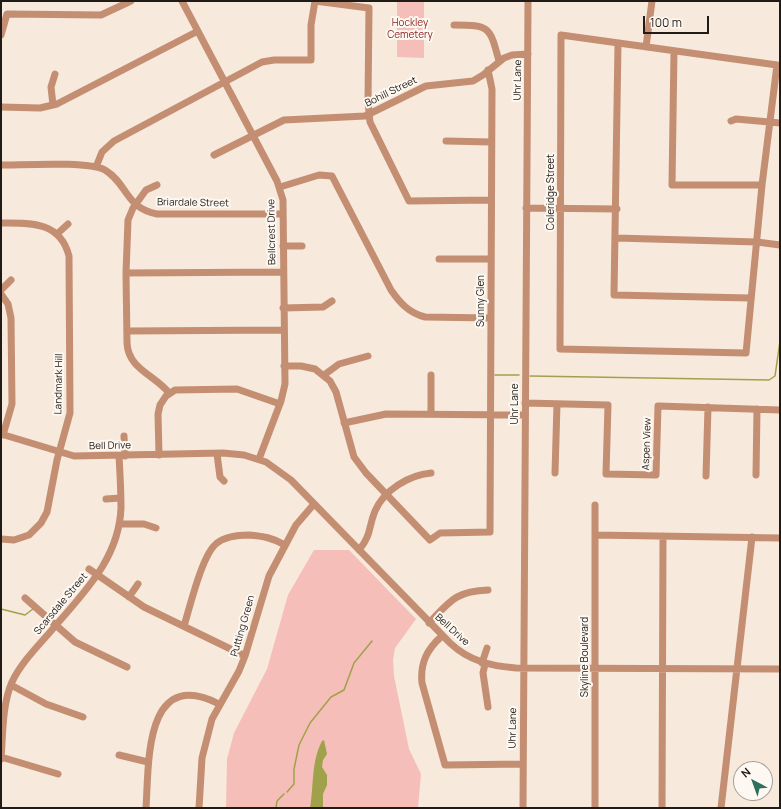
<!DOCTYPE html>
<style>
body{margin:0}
#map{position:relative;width:781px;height:809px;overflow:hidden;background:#f7e9db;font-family:Manrope,sans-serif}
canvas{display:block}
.frame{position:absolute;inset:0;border:2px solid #201b16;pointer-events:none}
.north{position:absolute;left:733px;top:761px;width:40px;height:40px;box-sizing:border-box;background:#fef8f2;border:1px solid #a5a09a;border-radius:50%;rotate:319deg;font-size:11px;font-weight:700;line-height:16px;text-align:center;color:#201b16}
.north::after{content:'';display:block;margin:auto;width:14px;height:18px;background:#2e6f5e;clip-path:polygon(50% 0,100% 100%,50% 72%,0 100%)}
.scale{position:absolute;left:643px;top:16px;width:66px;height:18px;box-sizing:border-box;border:2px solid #201b16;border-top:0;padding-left:5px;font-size:12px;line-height:14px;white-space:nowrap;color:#201b16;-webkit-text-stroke:3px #fef8f2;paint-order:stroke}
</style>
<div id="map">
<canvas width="781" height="809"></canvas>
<div class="frame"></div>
<div class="north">N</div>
<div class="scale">100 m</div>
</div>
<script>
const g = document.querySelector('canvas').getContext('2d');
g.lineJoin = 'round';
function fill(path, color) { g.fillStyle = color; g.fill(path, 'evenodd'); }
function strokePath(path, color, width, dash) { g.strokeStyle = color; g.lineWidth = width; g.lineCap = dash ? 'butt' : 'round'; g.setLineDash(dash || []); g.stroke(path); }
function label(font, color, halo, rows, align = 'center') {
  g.font = font + ' Manrope,sans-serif'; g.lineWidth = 4; g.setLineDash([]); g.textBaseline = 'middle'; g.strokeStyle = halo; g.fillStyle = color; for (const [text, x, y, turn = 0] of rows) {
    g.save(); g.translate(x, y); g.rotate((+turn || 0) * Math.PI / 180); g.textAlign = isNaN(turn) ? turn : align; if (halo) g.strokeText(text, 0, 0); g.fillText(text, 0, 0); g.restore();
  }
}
fill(new Path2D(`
 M 397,1 L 424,1 L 424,58 L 397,57 Z
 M 314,550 L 349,550 L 416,619 L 395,648 L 393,660 L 394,676 L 409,749 L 421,774 L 418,808 L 226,808 L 227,759 L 234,733 L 267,669 L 288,595 Z`), '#f6beb8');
fill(new Path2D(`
 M 324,740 L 327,754 L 323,760 L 322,767 L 327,775 L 327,785 L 323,794 L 323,808 L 310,808 C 314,785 311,762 322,741 Z`), '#a0a24b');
strokePath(new Path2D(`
 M 495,375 L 519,375
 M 530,376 L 769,380 L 775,376 L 780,341
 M 1,609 L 25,615 L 33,609
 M 287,792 L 294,784 L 294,769 L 299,745 L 310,723 L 331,697 L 344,690 L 354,663 L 372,641
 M 276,808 L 277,801 L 284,794`), '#a0a24b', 1.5);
strokePath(new Path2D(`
 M 182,1 L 277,181 L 283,200 L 285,384 L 281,401 L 259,459
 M 315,1 L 369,8 L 368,102 L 370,122 L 409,201 L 491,200
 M 454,25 C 490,25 490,27 499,61
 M 1,35 L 7,14 L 101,15 L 131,1
 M 561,35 L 777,65 L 762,185 L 746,353 L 560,349 Z
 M 618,43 L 614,295 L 750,298
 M 646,47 L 652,1
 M 674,51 L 672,185 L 762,185
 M 53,105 L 51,87 L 55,74
 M 1,107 L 40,108 L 57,104 L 198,31
 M 731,121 L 736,119 L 780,123
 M 446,141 L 491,142
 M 214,155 L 284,120 L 365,116 L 426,86 L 473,81 L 483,75 L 504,58 L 512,55 L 528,54
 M 1,165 C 24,165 88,161 105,170 C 128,184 125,208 157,214 L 283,214
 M 96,167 L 102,152 L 114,141 L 262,62 L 274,60 L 311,60 L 311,25 L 315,1
 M 157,185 L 146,190 L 133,208 L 128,220 L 126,273 L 127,343 C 128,369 155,375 169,393
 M 280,187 L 319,175 L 332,176 L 391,290 C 400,303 409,313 425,317 L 491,318
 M 526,208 L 617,209
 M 1,223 C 30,223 60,221 69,256 L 70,413 L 57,460 L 47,512 L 41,523 L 29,535 L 14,540 L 1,539
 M 57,234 L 68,224
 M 616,238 L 757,242 L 780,245
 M 283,246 L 302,246
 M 439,259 L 491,259
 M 126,273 L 283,272
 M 1,290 L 11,280
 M 1,294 L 8,304 L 11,318 L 12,404 L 3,435
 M 283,308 L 323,307 L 332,301
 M 127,331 L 284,330
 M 284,366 L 301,366 L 315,369 L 330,381 L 336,392 L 354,457 L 366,473 L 430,540 L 440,533 L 490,532 L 492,89 L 488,70
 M 324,375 L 339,364 L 368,356
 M 525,403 L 608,405 L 606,474 L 656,475 L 658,406 L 780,410
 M 431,414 L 431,375
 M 344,423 L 386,414 L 525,415
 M 1,434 L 74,456 L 223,453 L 244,455 L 266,462 L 291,480 L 450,643 C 469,661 491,666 516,668 L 780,669
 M 124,436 L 125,456
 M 217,454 L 220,477 L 224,481
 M 159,455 L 158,414 L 160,405 L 166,396 L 175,390 L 237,389 L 280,404
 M 555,473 L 557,404
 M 756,475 L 757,409
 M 706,476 L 708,407
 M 106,499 L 120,498
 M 595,505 L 595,808
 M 119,524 L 144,524 L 156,528
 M 595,535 L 780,538
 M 359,550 C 372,534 368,528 375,511 C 384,490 409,475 431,473
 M 89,569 L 144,607 L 245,656
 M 129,597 L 138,584
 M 25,598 L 75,642 L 127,667
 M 429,623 C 450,601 456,591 488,590
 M 184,626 C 190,607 202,554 217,543 C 226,536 238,535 249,535 C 263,536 273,538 285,545
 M 442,636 C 427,649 420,663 422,683 L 445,765 L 523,764
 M 482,663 L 487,648
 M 485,664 L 483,673 L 488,707
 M 11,685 L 46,704 L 83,717
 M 119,755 L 148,762
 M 1,757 L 58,774
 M 1,759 C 3,734 2,705 12,682 C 21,663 37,647 51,631 C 82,594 119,560 121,508 C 121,491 120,473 119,456
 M 146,808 C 149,763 144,666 219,704
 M 199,808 L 202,758 L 212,719 L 239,671 L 245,656 L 269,576 L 296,525 L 314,504
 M 523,808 L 528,1
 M 662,808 L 663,536
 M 721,808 L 752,537`), '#c48e73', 7);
label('10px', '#8c2322', '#fef8f2', [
 ["Hockley",410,23],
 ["Cemetery",410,35]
]);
label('10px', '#201b16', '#fef8f2', [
 ["Uhr Lane",518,80,-89],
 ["Bohill Street",391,92,-26],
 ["Coleridge Street",551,192,-90],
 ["Briardale Street",193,203,1],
 ["Bellcrest Drive",272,232,-91],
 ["Sunny Glen",481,301,-90],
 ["Landmark Hill",59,384,-89],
 ["Uhr Lane",515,404,-90],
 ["Aspen View",647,444,-88],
 ["Bell Drive",110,446,-1],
 ["Scarsdale Street",61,604,-50],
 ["Putting Green",243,626,-74],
 ["Bell Drive",452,630,42],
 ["Skyline Boulevard",585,657,-90],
 ["Uhr Lane",513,728,-89]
]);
</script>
